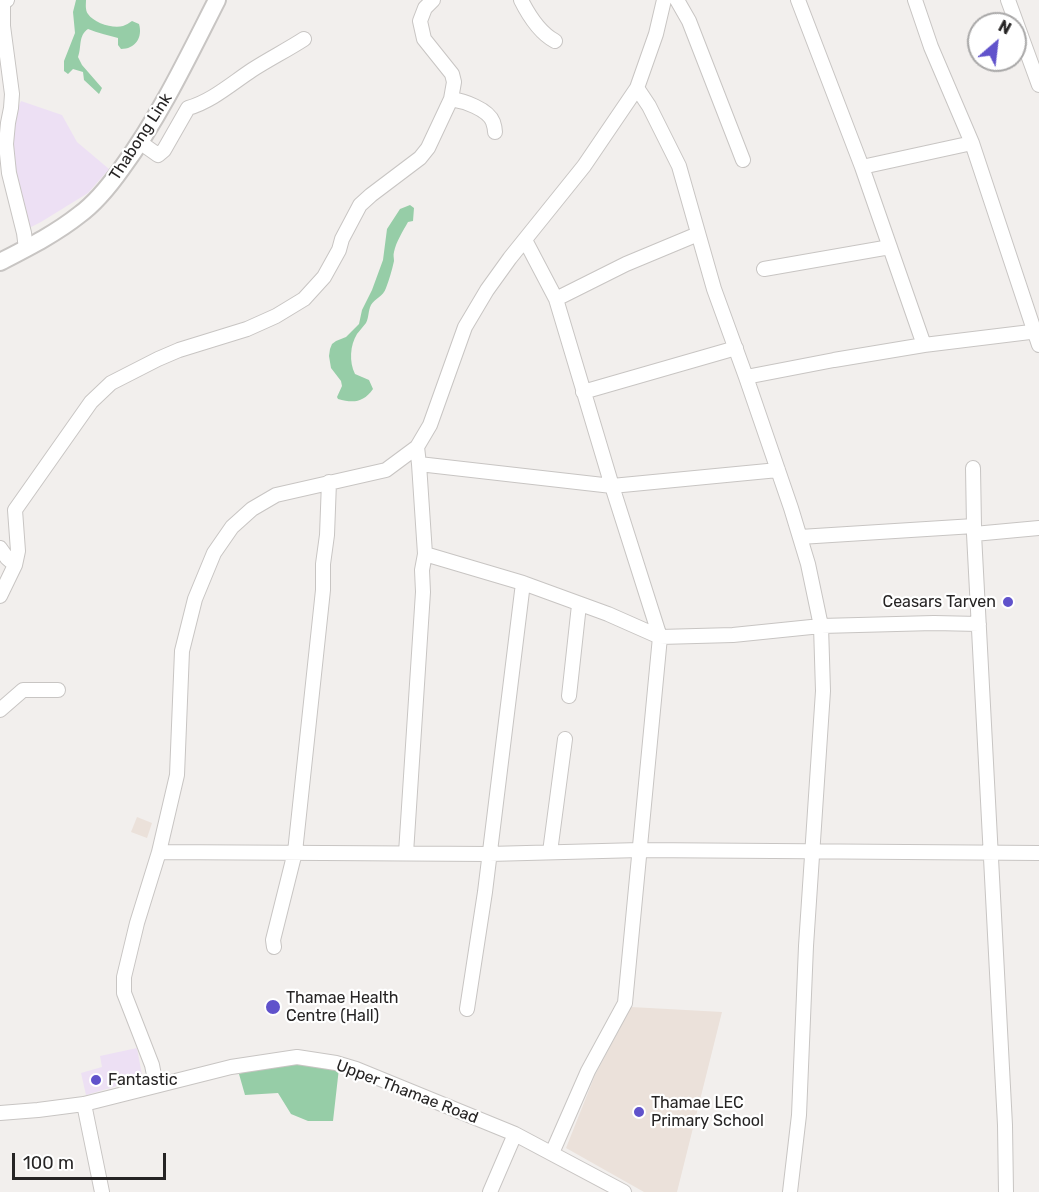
<!DOCTYPE html>
<style>
body{margin:0}
#map{position:relative;width:1039px;height:1192px;overflow:hidden;background:#f2efed;font-family:Rubik,sans-serif}
canvas{display:block}
.north{position:absolute;left:967px;top:12px;width:60px;height:60px;box-sizing:border-box;background:#fff;border:2px solid #a8a7a7;border-radius:50%;rotate:28deg;font-size:16px;font-weight:700;line-height:24px;text-align:center;color:#262424}
.north::after{content:'';display:block;margin:auto;width:21px;height:27px;background:#6052cb;clip-path:polygon(50% 0,100% 100%,50% 72%,0 100%)}
.scale{position:absolute;left:12px;top:1153px;width:154px;height:27px;box-sizing:border-box;border:3px solid #262424;border-top:0;padding-left:8px;font-size:18px;line-height:21px;white-space:nowrap;color:#262424;-webkit-text-stroke:4px #fff;paint-order:stroke}
</style>
<div id="map">
<canvas width="1039" height="1192"></canvas>
<div class="north">N</div>
<div class="scale">100 m</div>
</div>
<script>
const g = document.querySelector('canvas').getContext('2d');
g.lineJoin = 'round';
function fill(path, color) { g.fillStyle = color; g.fill(path, 'evenodd'); }
function strokePath(path, color, width, dash) { g.strokeStyle = color; g.lineWidth = width; g.lineCap = dash ? 'butt' : 'round'; g.setLineDash(dash || []); g.stroke(path); }
function label(font, color, halo, rows, align = 'center') {
  g.font = font + ' Rubik,sans-serif'; g.lineWidth = 4.5; g.setLineDash([]); g.textBaseline = 'middle'; g.strokeStyle = halo; g.fillStyle = color; for (const [text, x, y, turn = 0] of rows) {
    g.save(); g.translate(x, y); g.rotate((+turn || 0) * Math.PI / 180); g.textAlign = isNaN(turn) ? turn : align; if (halo) g.strokeText(text, 0, 0); g.fillText(text, 0, 0); g.restore();
  }
}
fill(new Path2D(`
 M 21,101 L 62,115 L 77,142 L 109,169 L 88,193 L 41,222 L 27,229 L 13,175 L 10,124 Z
 M 137,1048 L 142,1075 L 141,1079 L 86,1095 L 81,1073 L 102,1067 L 100,1056 Z`), '#ede0f4');
fill(new Path2D(`
 M 137,817 L 152,823 L 147,838 L 131,832 Z
 M 631,1007 L 722,1012 L 677,1192 L 644,1192 L 566,1148 L 595,1075 Z`), '#ebe1da');
fill(new Path2D(`
 M 76,0 L 86,0 C 86,4 85,10 88,14 C 94,23 113,29 123,26 C 126,25 129,23 132,21 L 139,24 C 143,38 135,49 121,49 L 118,45 L 118,38 C 108,35 98,33 88,29 C 78,36 82,46 78,57 L 82,65 L 102,88 L 99,94 L 84,80 L 83,72 L 73,69 L 68,74 L 64,71 L 64,61 L 75,33 L 73,12 Z
 M 410,205 L 414,208 L 413,221 L 408,222 C 403,231 396,242 394,252 C 393,255 394,258 394,261 C 392,270 389,280 386,288 C 383,297 375,298 371,305 C 368,311 369,317 366,323 C 363,327 360,330 357,334 C 350,345 349,362 355,374 L 369,380 L 373,389 C 363,403 353,403 338,399 L 337,397 L 342,386 L 341,381 L 331,368 L 329,356 L 330,349 L 332,344 L 336,341 L 346,337 L 359,324 L 362,310 L 372,290 L 383,260 L 387,229 L 400,209 Z
 M 292,1063 L 339,1068 L 333,1121 L 308,1121 L 291,1114 L 278,1093 L 245,1095 L 239,1074 L 256,1068 Z`), '#96cda7');
const minor = new Path2D(`
 M 7,0 L 3,3 L 3,26 L 12,94 L 11,108 L 8,123 L 6,144 L 9,173 L 24,233 L 26,249
 M 521,0 C 529,16 540,33 555,41
 M 677,0 L 689,21 L 743,160
 M 798,0 L 862,167 L 924,345
 M 915,0 L 931,47 L 972,143 L 1039,345
 M 1008,0 L 1039,85
 M 637,88 L 649,106 L 679,166 L 714,289 L 746,377 L 791,508 L 808,564 L 821,626 L 823,691 L 806,946 L 799,1115 L 790,1192
 M 451,99 C 464,101 488,109 493,122 C 494,125 495,128 495,132
 M 141,143 L 158,155 L 164,150 L 188,108 C 212,101 231,84 252,70 C 269,59 287,50 304,39
 M 862,167 L 972,143
 M 525,240 L 556,299 L 612,486 L 660,637 L 625,1003 L 588,1071 L 552,1153
 M 764,269 L 890,247
 M 556,299 L 626,264 L 698,234
 M 746,377 L 834,360 L 924,345 L 1039,331
 M 583,392 L 736,348
 M 419,464 L 612,486 L 778,470
 M 973,468 L 974,526
 M 974,534 L 1005,1125 L 1006,1192
 M 800,537 L 974,526 L 974,534 L 1039,528
 M 0,548 L 7,558 L 15,565
 M 425,554 L 523,583 L 608,614 L 660,637 L 733,635 L 821,626 L 934,623 L 979,624
 M 0,596 L 15,565 L 18,551 L 15,510 L 91,402 L 111,383 L 158,359 L 179,350 L 247,329 L 276,316 L 304,299 L 324,277 L 339,250 L 342,239 L 360,205 L 371,195 L 420,158 L 428,148 L 451,99 L 454,82 L 452,74 L 424,39 L 420,21 L 425,8 L 433,0
 M 569,696 L 579,605
 M 0,710 L 23,690 L 58,690
 M 159,852 L 489,854 L 640,850 L 1039,853
 M 550,852 L 565,739
 M 406,853 L 423,592 L 422,570 L 425,554 L 419,464 L 417,447
 M 274,947 L 273,940 L 295,852 L 323,590 L 323,564 L 327,535 L 329,482
 M 467,1009 L 485,892 L 523,583
 M 156,1085 L 152,1065 L 124,993 L 124,977 L 137,923 L 159,852 L 177,775 L 182,651 L 195,599 L 214,553 L 232,527 L 252,509 L 276,495 L 386,470 L 417,447 L 430,425 L 465,327 L 487,290 L 510,258 L 584,166 L 637,88 L 656,34 L 664,0
 M 84,1104 L 102,1192
 M 0,1113 L 38,1110 L 84,1104 L 231,1067 L 297,1057 L 336,1063 L 356,1069 L 515,1134 L 624,1192
 M 490,1192 L 515,1134`);
const major = new Path2D(`
 M 0,262 C 27,248 55,234 79,215 C 97,202 110,185 122,168 C 160,116 188,57 217,0`);
strokePath(minor, '#c8c5c3', 16);
strokePath(major, '#c8c5c3', 20);
strokePath(minor, '#fff', 14);
strokePath(major, '#fff', 16);
for (const [x, y, r, color] of [
 [1008,602,6,"#6052cb"],
 [273,1007,8,"#6052cb"],
 [96,1080,6,"#6052cb"],
 [639,1112,6,"#6052cb"]
]) { const dot = new Path2D(); dot.arc(x, y, r, 0, 2 * Math.PI); g.fillStyle = color; g.fill(dot); strokePath(dot, '#fff', 2); }
label('16px', '#262424', '#fff', [
 ["Thabong Link",141,137,-57],
 ["Upper Thamae Road",407,1092,21]
]);
label('16px', '#262424', '#fff', [
 ["Ceasars Tarven",996,602,"right"],
 ["Thamae Health",286,998],
 ["Centre (Hall)",286,1016],
 ["Fantastic",108,1080],
 ["Thamae LEC",651,1103],
 ["Primary School",651,1121]
], 'left');
</script>
